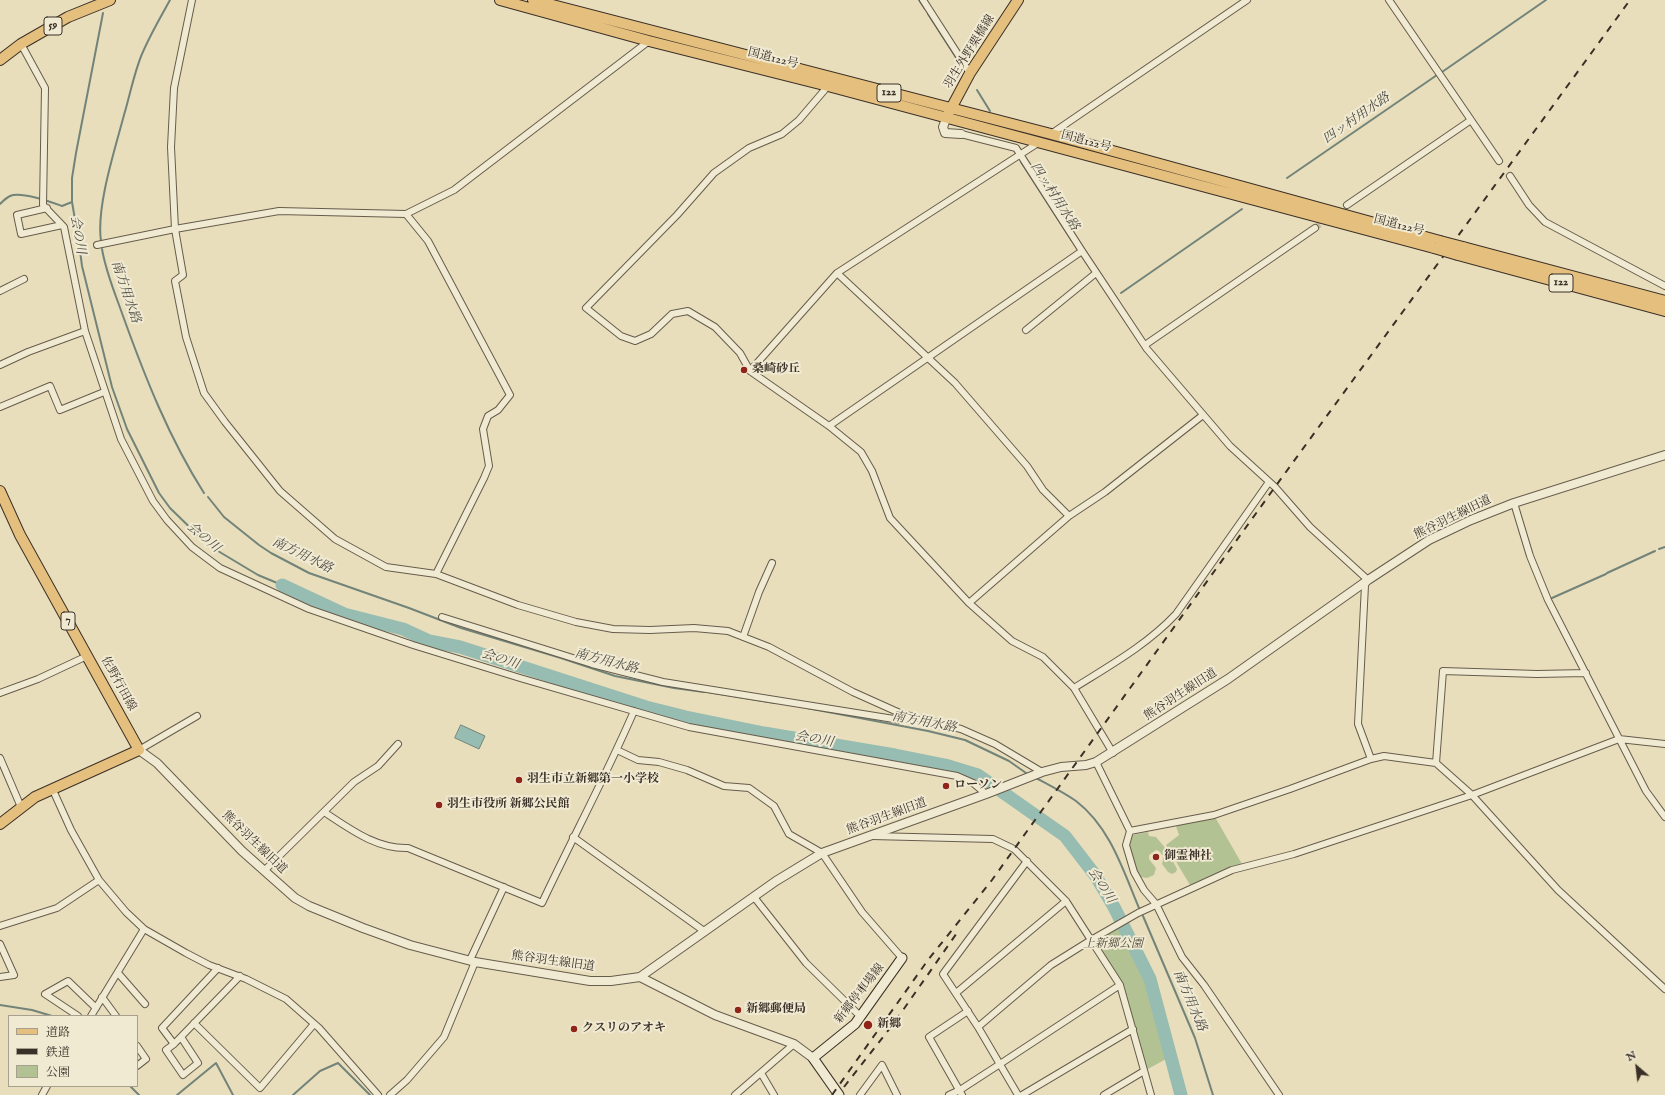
<!DOCTYPE html>
<meta charset="utf-8">
<style>
body{margin:0}
#map{position:relative;width:1665px;height:1095px;overflow:hidden;background:#e9debb;font-family:"IM FELL English","Noto Serif JP",serif}
canvas{display:block}
.legend{position:absolute;left:8px;top:1015px;width:130px;height:72px;box-sizing:border-box;background:#f1ead3;border:1px solid #a8a08e;margin:0;padding:5px 7px;list-style:none;font-size:12px;color:#3b3027}
.legend li{display:flex;align-items:center;gap:8px;height:20px}
.legend b{width:20px;border:1px solid #a8a08e}
.north{position:absolute;left:1617px;top:1047px;width:40px;height:40px;-webkit-text-stroke:3px #f1ead3;paint-order:stroke;rotate:332deg;font-size:11px;font-weight:700;line-height:16px;text-align:center;color:#3b3027}
.north::after{content:'';display:block;margin:auto;width:14px;height:18px;background:#3b3027;clip-path:polygon(50% 0,100% 100%,50% 72%,0 100%)}
</style>
<div id="map">
<canvas width="1665" height="1095"></canvas>
<ul class="legend">
<li><b style="height:5px;background:#e4bf7e"></b>道路</li>
<li><b style="height:5px;background:#3b3027"></b>鉄道</li>
<li><b style="height:11px;background:#b3c293"></b>公園</li>
</ul>
<div class="north">N</div>
</div>
<script>
const g = document.querySelector('canvas').getContext('2d');
g.lineJoin = 'round';
function fill(path, color) { g.fillStyle = color; g.fill(path, 'evenodd'); }
function strokePath(path, color, width, dash) { g.strokeStyle = color; g.lineWidth = width; g.lineCap = dash ? 'butt' : 'round'; g.setLineDash(dash || []); g.stroke(path); }
function label(font, color, halo, rows, align = 'center') {
  g.font = font + ' "IM FELL English","Noto Serif JP",serif'; g.lineWidth = 4; g.setLineDash([]); g.textBaseline = 'middle'; g.strokeStyle = halo; g.fillStyle = color; for (const [text, x, y, turn = 0] of rows) {
    g.save(); g.translate(x, y); g.rotate((+turn || 0) * Math.PI / 180); g.textAlign = isNaN(turn) ? turn : align; if (halo) g.strokeText(text, 0, 0); g.fillText(text, 0, 0); g.restore();
  }
}
fill(new Path2D(`
 M 1215,817 L 1242,864 L 1230,867 L 1190,885 L 1166,845 L 1179,835 L 1176,826 Z
 M 1148,832 L 1149,836 L 1156,837 L 1167,850 L 1177,869 L 1176,872 L 1172,874 L 1168,872 L 1162,864 C 1164,858 1163,855 1159,851 L 1156,850 L 1149,855 L 1149,859 L 1156,868 L 1154,875 L 1147,878 L 1141,877 L 1136,870 L 1129,844 L 1133,835 Z
 M 1118,925 L 1142,971 L 1148,986 L 1168,1058 L 1146,1070 L 1121,985 L 1093,940 Z`), '#b3c293');
const water = new Path2D(`
 M 461,725 L 485,736 L 479,749 L 455,738 Z`);
fill(water, '#97bcb1');
strokePath(water, '#72847a', 1);
strokePath(new Path2D(`
 M 919,0 L 925,9
 M 103,13 L 76,153 L 72,178 L 72,202 L 79,243 L 82,266 L 112,387 L 127,429 L 159,493 L 170,508 L 208,545 L 258,575 L 282,585
 M 928,14 L 957,59
 M 1442,72 L 1546,0
 M 977,90 L 990,111
 M 1021,162 L 1072,241
 M 1287,178 L 1437,75
 M 0,204 C 3,201 6,198 10,196 C 21,191 51,202 62,206 L 72,202
 M 101,241 C 96,207 115,149 124,115 C 130,95 134,73 142,54 C 150,35 160,18 170,0
 M 102,249 C 106,273 115,293 123,316 C 145,377 169,438 204,493
 M 1121,293 L 1242,209
 M 208,497 L 224,517 L 259,545 L 271,553 L 309,573 L 409,608 L 461,628 L 561,658 L 615,676 L 674,688 L 704,692
 M 1659,549 L 1665,547
 M 1607,573 L 1655,551
 M 1552,598 L 1606,574
 M 708,692 L 775,703
 M 807,708 L 928,731 L 965,740 L 1009,761 L 1026,773
 M 1036,778 C 1049,785 1063,792 1076,801 C 1110,827 1123,870 1139,908
 M 1143,916 L 1195,1038 L 1213,1095
 M 0,1005 L 32,1010 L 52,1016
 M 130,1086 L 139,1095
 M 177,1095 L 216,1063 L 233,1095
 M 293,1095 L 320,1071 L 338,1063 L 370,1095`), '#72847a', 2);
strokePath(new Path2D(`
 M 282,585 L 344,614 L 403,629 L 429,641 L 460,647 L 646,707 L 686,717 L 764,733 L 895,755 L 945,765 L 978,775 L 1065,836 L 1095,875 L 1114,907 L 1150,979 L 1181,1095`), '#97bcb1', 13);
strokePath(new Path2D(`
 M 1315,228 L 1328,219`), '#c6bb9d', 6, [6, 3]);
const minor = new Path2D(`
 M 192,0 L 174,88 L 171,147 L 175,229 L 183,275 L 175,281 L 186,337 L 204,393 L 225,422 L 280,491 L 335,539 L 386,567 L 436,574 L 518,605 L 576,622 L 613,629 L 650,630 L 694,628 L 728,631 L 769,647 L 853,692 L 902,714 L 961,729 L 995,744 L 1042,772
 M 923,0 L 970,73
 M 1389,0 L 1499,161
 M 21,44 L 45,88 L 43,205 L 64,227 L 85,331 L 121,439 L 153,501 L 167,520 L 192,547 L 220,568 L 309,609 L 413,645 L 520,678 L 689,727 L 957,776 L 973,783 L 986,794
 M 828,86 L 799,120 L 782,134 L 749,148 L 714,173 L 677,215 L 586,308 L 621,336 L 635,341 L 651,334 L 672,314 L 688,311 L 715,327 L 740,353 L 750,371 L 829,426 L 861,452 L 872,471 L 890,518 L 969,603 L 1012,641 L 1043,657 L 1074,688
 M 961,134 L 1016,148 L 1082,251 L 1147,349 L 1230,446 L 1275,487 L 1310,527 L 1368,580 L 1365,585 L 1358,724 L 1371,759
 M 1051,134 L 1247,0
 M 1510,176 L 1529,205 L 1545,222 L 1665,286
 M 1347,205 L 1471,120
 M 47,208 L 17,215 L 21,234 L 62,225
 M 406,214 L 428,241 L 510,395 L 498,410 L 488,416 L 483,429 L 489,466 L 484,478 L 436,574
 M 97,245 L 175,229 L 279,211 L 406,214 L 454,190 L 649,41
 M 837,273 L 955,383 L 1027,466 L 1043,490 L 1069,516
 M 0,291 L 24,279
 M 1026,330 L 1096,273
 M 1145,345 L 1315,228
 M 0,365 L 28,352 L 85,331
 M 750,371 L 837,273 L 1038,143
 M 0,407 L 50,386 L 60,410 L 104,392
 M 829,426 L 1082,251
 M 1514,503 L 1530,556 L 1548,600 L 1646,791 L 1665,817
 M 969,603 L 1069,516 L 1105,492 L 1203,415
 M 442,617 L 592,664 L 663,682 L 900,720 L 911,717
 M 743,637 L 759,592 L 772,563
 M 0,693 L 38,679 L 87,656
 M 139,750 L 197,716
 M 617,750 L 638,760 L 659,762 L 687,770 L 724,786 L 749,788 L 774,806 L 789,834 L 822,853 L 862,912 L 902,958
 M 1113,753 L 1074,688 C 1109,666 1147,645 1176,614 L 1269,482
 M 0,758 L 21,807
 M 1096,762 L 1130,831 L 1126,845 L 1134,872 L 1144,890 L 1156,904 L 1182,957 L 1204,985 L 1279,1095
 M 1436,763 L 1443,671 L 1537,674 L 1586,673
 M 52,788 L 71,830 L 99,880 L 126,912 L 144,929 L 186,953 L 209,965 L 246,979 L 286,999 L 319,1028 L 378,1095
 M 324,812 C 350,829 376,849 408,848 L 542,903 C 572,839 606,776 634,711
 M 1130,831 L 1214,815 L 1290,789 L 1371,759 L 1384,756 L 1436,763 L 1472,795 L 1558,890 L 1665,989
 M 872,836 L 993,839 L 1014,849 L 1066,901 L 1091,940 L 1051,965 L 978,1027 L 1018,1095
 M 573,837 L 704,931
 M 264,871 L 354,782 L 378,766 L 398,744
 M 754,897 L 806,963 L 860,1016
 M 0,926 L 57,908 L 99,880
 M 0,944 L 14,975 L 0,977
 M 470,960 L 504,887
 M 218,968 L 162,1028 L 174,1044 L 240,976
 M 118,973 L 145,1004
 M 1120,985 L 1151,1095
 M 956,993 L 1066,901
 M 102,997 L 116,1016
 M 78,1016 L 45,994 L 68,981 L 96,1008
 M 91,1016 L 144,929
 M 194,1023 L 260,1088 L 314,1024
 M 978,1027 L 943,974 L 1027,861
 M 174,1044 L 166,1050 L 183,1075 L 198,1063 L 181,1037
 M 137,1046 L 146,1059 L 137,1066
 M 761,1073 L 774,1095
 M 42,1095 L 47,1086
 M 390,1095 L 407,1080 L 444,1037 L 475,962
 M 735,1095 L 794,1044
 M 860,1095 L 882,1065 L 897,1095
 M 949,1095 L 960,1090 L 1000,1064 L 1120,985 L 1091,940 L 1138,913 L 1232,870 L 1294,854 L 1472,795 L 1619,739 L 1665,744
 M 962,1095 L 929,1037 L 968,1011
 M 1022,1095 L 1133,1029
 M 1104,1095 L 1144,1071`);
const tertiary = new Path2D(`
 M 946,119 L 943,127 L 945,133 L 961,134
 M 139,750 L 157,763 L 242,851 L 295,898 L 309,906 L 363,928 L 410,945 L 475,962 L 590,981 L 611,981 L 640,977 L 776,881 L 822,853 L 986,794 L 1042,772 L 1061,767 L 1086,765 L 1096,762 L 1228,679 L 1368,580 L 1429,540 L 1471,520 L 1514,503 L 1665,455
 M 640,977 L 715,1015 L 794,1044 L 813,1058`);
const secondary = new Path2D(`
 M 839,1095 L 813,1058 L 855,1024 L 902,958`);
const primary = new Path2D(`
 M 0,60 L 21,44 L 68,17 L 110,0
 M 947,116 L 970,73 L 1018,0
 M 0,491 L 20,535 L 139,750 L 35,797 L 0,824`);
const trunk = new Path2D(`
 M 500,0 L 649,41 L 828,86 L 1434,248
 M 533,0 L 1051,134 L 1440,241
 M 1463,247 L 1665,301
 M 1458,255 L 1665,311`);
strokePath(minor, '#665c4c', 8);
strokePath(tertiary, '#665c4c', 10);
strokePath(secondary, '#3b3027', 11);
strokePath(primary, '#3b3027', 12);
strokePath(trunk, '#3b3027', 12);
strokePath(minor, '#f1ead3', 6);
strokePath(tertiary, '#f1ead3', 8);
strokePath(secondary, '#f1ead3', 9);
strokePath(primary, '#e4bf7e', 10);
strokePath(trunk, '#e4bf7e', 10);
strokePath(new Path2D(`
 M 844,1087 L 894,1023 L 959,930
 M 832,1095 L 928,960 L 992,880 L 1035,820 L 1275,487 L 1630,0`), '#3b3027', 2, [7, 7]);
const trunkBridge = new Path2D(`
 M 1440,241 L 1463,247
 M 1434,248 L 1458,255`);
strokePath(trunkBridge, '#3b3027', 12, []);
strokePath(trunkBridge, '#e4bf7e', 10);
for (const [x, y, r, color] of [
 [744,370,4,"#8f2418"],
 [519,780,4,"#8f2418"],
 [946,786,4,"#8f2418"],
 [439,805,4,"#8f2418"],
 [1156,857,4,"#8f2418"],
 [738,1010,4,"#8f2418"],
 [868,1025,5,"#8f2418"],
 [574,1029,4,"#8f2418"]
]) { const dot = new Path2D(); dot.arc(x, y, r, 0, 2 * Math.PI); g.fillStyle = color; g.fill(dot); strokePath(dot, '#f1ead3', 1.5); }
for (const [x, y, w] of [
 [53,26,18],
 [889,93,24],
 [1561,283,24],
 [68,621,14]
]) { const box = new Path2D(); box.roundRect(x - w / 2, y - 9, w, 18, 3); g.fillStyle = '#f1ead3'; g.fill(box); strokePath(box, '#3b3027', 1); }
label('bold 11px', '#3b3027', null, [
 ["59",53,26],
 ["122",889,93],
 ["122",1561,283],
 ["7",68,621]
]);
label('12px', '#3b3027', '#f1ead3', [
 ["羽生外野栗橋線",970,52,-58],
 ["国道122号",773,59,14],
 ["国道122号",1086,142,15],
 ["国道122号",1399,226,14],
 ["熊谷羽生線旧道",1453,518,-26],
 ["佐野行田線",118,684,61],
 ["熊谷羽生線旧道",1181,695,-33],
 ["熊谷羽生線旧道",887,817,-20],
 ["熊谷羽生線旧道",254,843,44],
 ["熊谷羽生線旧道",553,962,8],
 ["新郷停車場線",860,994,-52]
]);
label('bold 12px', '#3b3027', '#f1ead3', [
 ["桑崎砂丘",752,370],
 ["羽生市立新郷第一小学校",527,780],
 ["ローソン",954,786],
 ["羽生市役所 新郷公民館",447,805],
 ["御霊神社",1164,857],
 ["新郷郵便局",746,1010],
 ["新郷",877,1025],
 ["クスリのアオキ",582,1029]
], 'left');
label('italic 12px', '#534d3d', '#f1ead3', [
 ["上新郷公園",1113,945]
]);
label('italic 13px', '#4d4c43', '#f1ead3', [
 ["四ッ村用水路",1357,119,-35],
 ["四ッ村用水路",1054,197,57],
 ["会の川",77,235,81],
 ["南方用水路",125,292,71],
 ["会の川",203,538,40],
 ["南方用水路",302,556,26],
 ["会の川",500,660,18],
 ["南方用水路",606,662,15],
 ["南方用水路",924,723,11],
 ["会の川",814,740,10],
 ["会の川",1101,886,57],
 ["南方用水路",1189,1001,67]
]);
</script>
